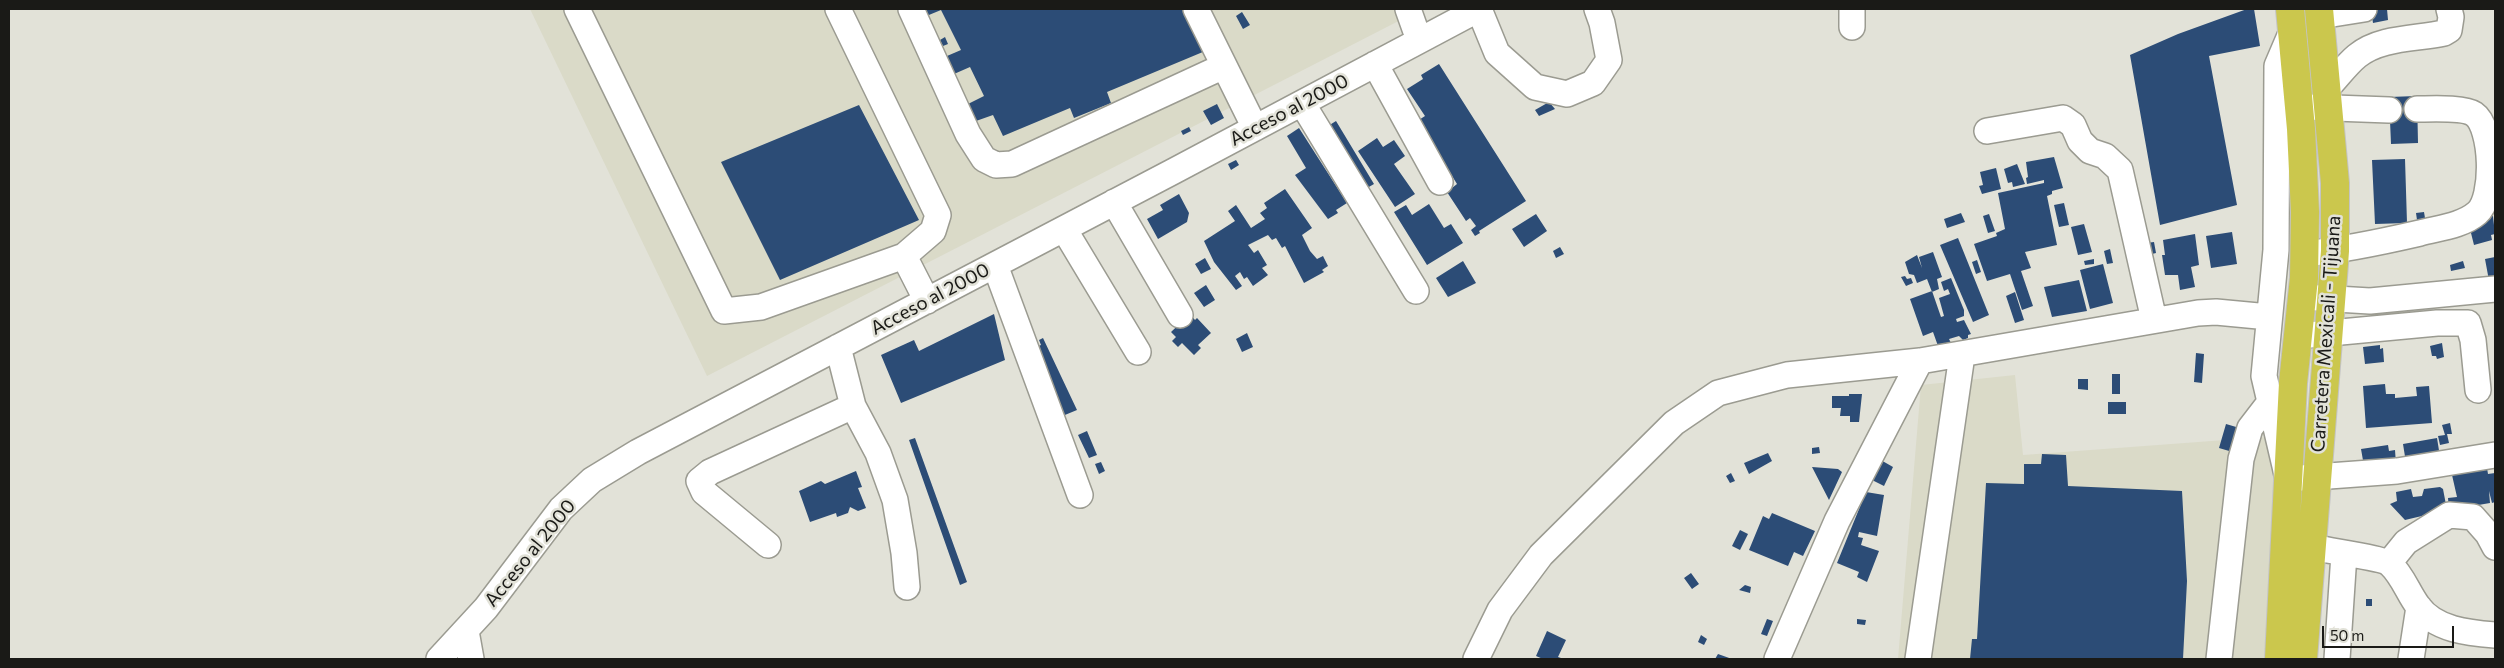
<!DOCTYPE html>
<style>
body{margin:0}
#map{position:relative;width:2504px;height:668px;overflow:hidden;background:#e2e2d8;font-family:Commissioner,sans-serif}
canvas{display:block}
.frame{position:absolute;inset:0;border:10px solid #1a1a17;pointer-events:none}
.scale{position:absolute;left:2322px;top:626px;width:132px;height:22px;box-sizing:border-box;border:2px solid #1a1a17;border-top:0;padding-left:6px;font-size:15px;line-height:18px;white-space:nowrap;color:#1a1a17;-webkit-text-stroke:4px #e2e2d8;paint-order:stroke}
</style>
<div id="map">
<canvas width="2504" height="668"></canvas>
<div class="frame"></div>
<div class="scale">50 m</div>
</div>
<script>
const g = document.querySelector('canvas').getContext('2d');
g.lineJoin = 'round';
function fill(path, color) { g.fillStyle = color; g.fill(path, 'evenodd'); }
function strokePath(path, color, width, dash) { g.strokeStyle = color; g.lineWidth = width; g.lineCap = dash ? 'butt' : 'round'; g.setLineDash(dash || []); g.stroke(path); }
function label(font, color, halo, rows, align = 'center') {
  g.font = font + ' Commissioner,sans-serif'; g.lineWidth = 5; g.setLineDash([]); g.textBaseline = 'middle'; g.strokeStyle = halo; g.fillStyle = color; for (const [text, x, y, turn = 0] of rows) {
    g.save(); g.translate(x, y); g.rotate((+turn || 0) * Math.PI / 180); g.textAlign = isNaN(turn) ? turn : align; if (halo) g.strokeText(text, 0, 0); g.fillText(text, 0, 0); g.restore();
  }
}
fill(new Path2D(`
 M 530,9 L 1422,9 L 707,376 Z
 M 2015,375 L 2023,455 L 2279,436 L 2264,659 L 1898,659 L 1921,385 Z`), '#dadac8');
fill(new Path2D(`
 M 920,9 L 1190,9 L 1210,49 L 1107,92 L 1111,103 L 1074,118 L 1070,108 L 1003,136 L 993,115 L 976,121 L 968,104 L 984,96 L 970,67 L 954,74 L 947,56 L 961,50 L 941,10 L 924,17 Z
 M 2247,9 L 2254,9 L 2260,46 L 2209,56 L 2237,205 L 2160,225 L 2130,55 L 2178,34 Z
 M 2387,9 L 2388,20 L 2373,23 L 2371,10 Z
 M 1242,12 L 1250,25 L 1243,29 L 1236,16 Z
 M 945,37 L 948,44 L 943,46 L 940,40 Z
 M 1439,64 L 1526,201 L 1479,231 L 1480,233 L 1475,236 L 1471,230 L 1476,226 L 1470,218 L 1466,221 L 1447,192 L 1457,184 L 1446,166 L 1408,127 L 1425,116 L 1407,89 L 1423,79 L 1421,75 Z
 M 2417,96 L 2418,143 L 2391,144 L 2389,97 Z
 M 1549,102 L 1555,109 L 1539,116 L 1535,110 Z
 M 1217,104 L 1224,118 L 1211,125 L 1203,111 Z
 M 859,105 L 919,220 L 780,280 L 721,162 Z
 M 1336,121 L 1374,184 L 1355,195 L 1320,131 Z
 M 1189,127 L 1191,131 L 1183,135 L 1181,131 Z
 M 1299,128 L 1347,203 L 1336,210 L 1338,213 L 1328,219 L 1295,175 L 1306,168 L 1287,136 Z
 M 1377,138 L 1383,147 L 1394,140 L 1405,156 L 1394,164 L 1415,194 L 1395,207 L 1358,151 Z
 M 2054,157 L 2063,188 L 2052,191 L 2052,194 L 2047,196 L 2057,245 L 2025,252 L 2031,268 L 2021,271 L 2033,306 L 2022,310 L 2010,274 L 1987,281 L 1974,244 L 1997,236 L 1996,233 L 2005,229 L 1998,193 L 2044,183 L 2044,180 L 2027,184 L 2026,178 L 2028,177 L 2026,162 Z
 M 2405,159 L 2407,223 L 2375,224 L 2372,160 Z
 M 1236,160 L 1239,165 L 1231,170 L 1228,164 Z
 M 2017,164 L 2025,184 L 2013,187 L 2012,182 L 2008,183 L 2004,169 Z
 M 1996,168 L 2001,189 L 1982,194 L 1979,186 L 1983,185 L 1980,172 Z
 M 1285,189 L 1312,228 L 1302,235 L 1310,251 L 1317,259 L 1323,256 L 1328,266 L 1322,270 L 1324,272 L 1304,283 L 1285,246 L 1282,248 L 1276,238 L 1272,240 L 1268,235 L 1248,245 L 1254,253 L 1258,250 L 1267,265 L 1262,268 L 1268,275 L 1253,286 L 1247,277 L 1244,279 L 1240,272 L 1235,276 L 1242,286 L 1236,290 L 1214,262 L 1204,241 L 1235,221 L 1228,211 L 1236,205 L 1251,228 L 1265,219 L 1260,213 L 1267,208 L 1264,203 Z
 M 1179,194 L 1189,213 L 1187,222 L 1158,239 L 1147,219 L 1163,210 L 1160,205 Z
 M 2064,203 L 2069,225 L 2059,227 L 2054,205 Z
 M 1429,204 L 1444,228 L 1451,224 L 1463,243 L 1427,265 L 1394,212 L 1406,205 L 1412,215 Z
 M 2424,212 L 2425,218 L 2417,220 L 2416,213 Z
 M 1961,213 L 1965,222 L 1947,228 L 1944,219 Z
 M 1536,214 L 1547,231 L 1524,247 L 1512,229 Z
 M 1989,214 L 1995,231 L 1988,233 L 1983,216 Z
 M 2493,216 L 2495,234 L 2491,235 L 2492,240 L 2474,245 L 2468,221 Z
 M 2084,224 L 2092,252 L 2078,255 L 2071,227 Z
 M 2232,232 L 2237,264 L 2211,268 L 2206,236 Z
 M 2195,234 L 2199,265 L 2191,267 L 2195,287 L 2180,290 L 2178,275 L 2165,275 L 2162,255 L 2165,255 L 2163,240 Z
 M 1958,238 L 1989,315 L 1973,322 L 1940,245 Z
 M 2154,242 L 2156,253 L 2148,255 L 2146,243 Z
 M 1560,247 L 1564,254 L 1556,258 L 1553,251 Z
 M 2110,249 L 2113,263 L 2107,264 L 2104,251 Z
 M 1933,252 L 1942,277 L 1937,279 L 1939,289 L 1932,292 L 1927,279 L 1917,283 L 1914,275 L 1909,274 L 1905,262 L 1917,255 L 1922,268 L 1919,257 Z
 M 2495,257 L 2495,285 L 2490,286 L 2485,259 Z
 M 1205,258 L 1211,269 L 1201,274 L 1195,264 Z
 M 2094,259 L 2094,264 L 2085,265 L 2084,261 Z
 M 1977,260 L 1981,272 L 1976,274 L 1972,262 Z
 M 1463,261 L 1476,283 L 1448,297 L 1436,278 Z
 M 2463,261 L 2465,268 L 2451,271 L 2450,265 Z
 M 2103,264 L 2113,303 L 2090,309 L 2080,270 Z
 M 1905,276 L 1907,279 L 1911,278 L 1913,283 L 1906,286 L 1901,277 Z
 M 1951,278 L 1964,310 L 1964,316 L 1956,319 L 1957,322 L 1964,320 L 1971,334 L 1968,335 L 1968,338 L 1963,340 L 1959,336 L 1949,339 L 1951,343 L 1938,346 L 1933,332 L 1923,336 L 1910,299 L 1932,291 L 1941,317 L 1944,316 L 1939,298 L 1950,294 L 1948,289 L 1944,291 L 1941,282 Z
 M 2079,280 L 2087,311 L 2052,317 L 2044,287 Z
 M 1206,285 L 1215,300 L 1204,307 L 1194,293 Z
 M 2015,292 L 2024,320 L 2015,323 L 2006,296 Z
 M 994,314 L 1005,360 L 901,403 L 881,355 L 914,340 L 919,351 Z
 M 1190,314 L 1195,320 L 1197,318 L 1211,333 L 1198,345 L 1201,348 L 1194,355 L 1182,343 L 1178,347 L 1172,341 L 1176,337 L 1171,332 Z
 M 1247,333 L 1253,347 L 1242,352 L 1236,339 Z
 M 1043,338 L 1077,410 L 1060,417 L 1031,349 L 1041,345 L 1039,340 Z
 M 2442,343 L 2444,357 L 2437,359 L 2436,356 L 2432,356 L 2430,346 Z
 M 2380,345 L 2380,349 L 2383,348 L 2384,362 L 2365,364 L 2363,347 Z
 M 2196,353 L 2204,354 L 2202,383 L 2194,382 Z
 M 2112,374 L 2120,374 L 2120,394 L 2112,394 Z
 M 2078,379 L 2088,379 L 2088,390 L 2078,389 Z
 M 2385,384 L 2386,394 L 2395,394 L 2395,398 L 2417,396 L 2416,387 L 2429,386 L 2432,423 L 2366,428 L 2363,386 Z
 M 1849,394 L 1862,394 L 1859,422 L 1850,422 L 1850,416 L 1840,416 L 1841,408 L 1832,408 L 1832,396 L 1849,396 Z
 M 2108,402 L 2126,402 L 2126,414 L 2108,414 Z
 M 2450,423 L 2452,434 L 2447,434 L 2449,443 L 2440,445 L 2438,436 L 2445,435 L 2442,425 Z
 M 2226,424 L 2243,429 L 2236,453 L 2219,448 Z
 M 1087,431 L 1097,455 L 1089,458 L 1078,435 Z
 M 915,438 L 967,582 L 960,585 L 909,440 Z
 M 2437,438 L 2441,463 L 2407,469 L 2403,444 Z
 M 2388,445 L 2389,451 L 2395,450 L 2396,464 L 2364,466 L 2361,449 Z
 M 1819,447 L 1820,453 L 1812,454 L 1812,448 Z
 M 1768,453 L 1772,461 L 1749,474 L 1744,463 Z
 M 2042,454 L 2066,455 L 2068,486 L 2182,491 L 2187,581 L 2183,659 L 1970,659 L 1972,639 L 1977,639 L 1986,483 L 2024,484 L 2024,464 L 2041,464 Z
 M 1879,459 L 1893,467 L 1884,486 L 1870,479 Z
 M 1101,462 L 1105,471 L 1099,474 L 1095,464 Z
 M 1812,467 L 1838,469 L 1842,472 L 1829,500 Z
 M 2487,468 L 2488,474 L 2495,473 L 2495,502 L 2492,503 L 2489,491 L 2490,503 L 2449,510 L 2448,498 L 2457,497 L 2452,475 Z
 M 856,471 L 862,487 L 858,488 L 866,508 L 858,511 L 850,507 L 848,513 L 837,517 L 836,513 L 810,522 L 799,491 L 821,481 L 825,484 Z
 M 1731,473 L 1735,481 L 1730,483 L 1726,476 Z
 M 2440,487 L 2443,489 L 2447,510 L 2405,520 L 2390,504 L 2397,501 L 2396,492 L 2411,489 L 2413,497 L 2422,496 L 2424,489 Z
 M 1866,492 L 1884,495 L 1877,536 L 1859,532 L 1858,537 L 1863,538 L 1861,545 L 1879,551 L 1867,582 L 1857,577 L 1859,572 L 1837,563 Z
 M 1772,513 L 1815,531 L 1803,556 L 1794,552 L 1788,566 L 1749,550 L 1763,516 L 1769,519 Z
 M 1740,530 L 1748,534 L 1740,550 L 1732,546 Z
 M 1691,573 L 1699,584 L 1692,589 L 1684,578 Z
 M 1745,585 L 1751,587 L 1750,593 L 1739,590 Z
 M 2366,599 L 2372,599 L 2372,606 L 2366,606 Z
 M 1767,619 L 1773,621 L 1767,636 L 1761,634 Z
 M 1857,619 L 1866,620 L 1865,625 L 1857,624 Z
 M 1547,631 L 1566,640 L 1558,657 L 1564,659 L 1543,659 L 1536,656 Z
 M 1701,635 L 1707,639 L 1704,645 L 1698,642 Z
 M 1718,654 L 1732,659 L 1715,659 Z`), '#2c4c76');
const minor = new Path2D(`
 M 577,9 L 724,311 L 761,307 L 904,256
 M 838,9 L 938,215 L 933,231 L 904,256 L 927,301
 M 911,9 L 968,134 L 984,159 L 996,165 L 1012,164 L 1224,66
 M 1196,9 L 1255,128
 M 1408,9 L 1419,40
 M 1479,9 L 1497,53 L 1535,87 L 1567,94 L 1593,83 L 1609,60 L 1602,23 L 1597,9
 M 1852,9 L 1852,27
 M 2320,16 L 2364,9
 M 2292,31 L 2277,66 L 2276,250 L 2264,376 L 2288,479 L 2397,471 L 2495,455
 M 1375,64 L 1440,182
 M 2327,88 C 2337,78 2346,65 2357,56 C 2380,37 2416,39 2444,33 L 2449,30 L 2451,17 L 2449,9
 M 1302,103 L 1416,291
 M 2307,107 L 2389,110
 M 1987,131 L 2063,118 L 2073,125 L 2080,141 L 2090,151 L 2105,156 L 2120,170 L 2154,320
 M 1114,202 L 1180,315
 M 1064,229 L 1138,352
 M 2304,254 C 2344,250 2381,242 2420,233 C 2438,228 2462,226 2477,213 C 2495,198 2493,127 2474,114 C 2464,107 2430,109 2417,109
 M 995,265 L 1080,495
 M 2302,297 L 2370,301 L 2495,289
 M 2298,336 L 2437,323 L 2468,323 L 2473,340 L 2478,390
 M 838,347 L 853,406 L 878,453 L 895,500 L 904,553 L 907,587
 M 768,545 L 704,492 L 699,481 L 710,472 L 853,406
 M 2311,547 C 2324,550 2383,558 2390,564 C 2403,576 2408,593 2418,606 C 2435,630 2469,633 2495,635
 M 2389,563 L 2406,542 L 2449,515 L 2473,517 L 2488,534 L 2495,547
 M 466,631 L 471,659
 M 439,659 L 486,608 L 561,509 L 592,480 L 638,452 L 1174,171 L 1479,9
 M 1476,659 L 1500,610 L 1541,555 L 1674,423 L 1718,393 L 1787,375 L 1920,361 L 2198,313 L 2216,312 L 2269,317
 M 1777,659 L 1837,521 L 1920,361
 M 1918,659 L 1962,355
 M 2219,659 L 2241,459 L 2250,428 L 2270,402
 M 2337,659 L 2344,554
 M 2411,659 L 2419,607`);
const highway = new Path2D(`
 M 2279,659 L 2293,383 L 2304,278 L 2305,212 L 2301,129 L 2290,9
 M 2303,659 L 2335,251 L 2335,183 L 2319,9`);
strokePath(minor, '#9b9b91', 28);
strokePath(highway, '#c3c3c3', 30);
strokePath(minor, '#fff', 25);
strokePath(highway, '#cbc74d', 28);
label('19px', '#1a1a17', '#e2e2d8', [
 ["Acceso al 2000",1289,110,-28],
 ["Acceso al 2000",930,299,-28],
 ["Carretera Mexicali - Tijuana",2326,334,-86],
 ["Acceso al 2000",530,553,-51]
]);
</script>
